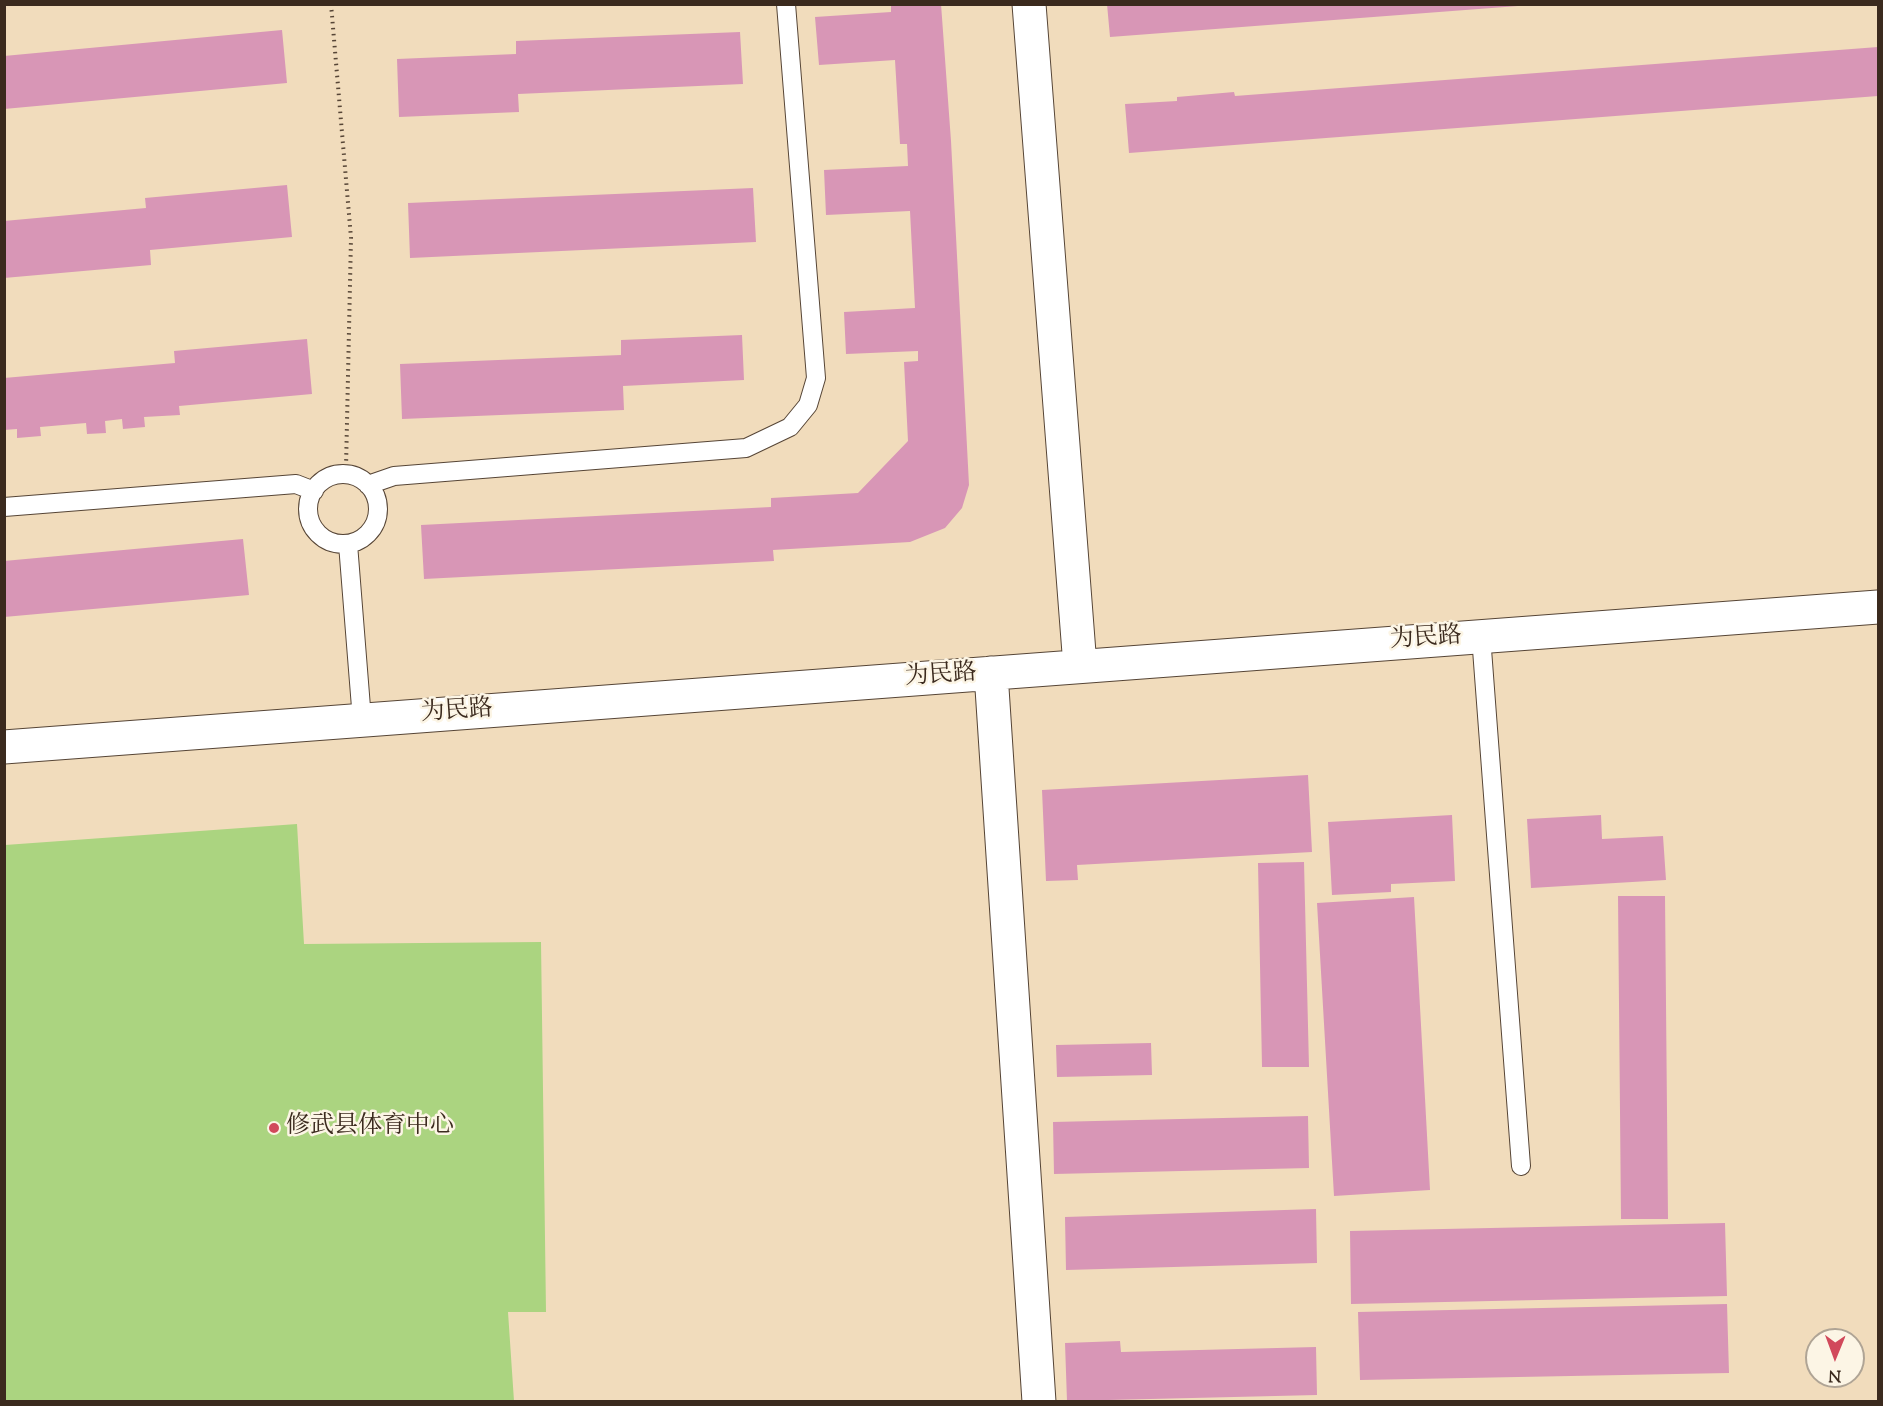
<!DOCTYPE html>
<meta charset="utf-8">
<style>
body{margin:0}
#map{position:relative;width:1883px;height:1406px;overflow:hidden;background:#f1dcbc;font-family:"Sorts Mill Goudy",serif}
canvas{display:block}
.frame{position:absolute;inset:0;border:6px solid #3b2a1e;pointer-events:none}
.north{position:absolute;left:1805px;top:1328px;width:60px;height:60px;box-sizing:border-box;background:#fcf5e5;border:2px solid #afa495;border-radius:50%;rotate:181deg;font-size:16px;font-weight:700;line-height:24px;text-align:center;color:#3b2a1e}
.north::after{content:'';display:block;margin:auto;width:21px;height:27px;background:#d1495b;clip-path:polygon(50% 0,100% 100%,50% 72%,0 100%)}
</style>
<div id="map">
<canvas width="1883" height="1406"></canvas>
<div class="frame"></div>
<div class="north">N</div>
</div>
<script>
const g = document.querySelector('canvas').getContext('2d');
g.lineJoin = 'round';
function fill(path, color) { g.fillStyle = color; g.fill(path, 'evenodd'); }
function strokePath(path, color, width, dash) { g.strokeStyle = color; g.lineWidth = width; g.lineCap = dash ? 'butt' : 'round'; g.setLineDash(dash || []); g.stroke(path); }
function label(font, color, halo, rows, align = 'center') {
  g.font = font + ' "Sorts Mill Goudy","Noto Serif SC",serif'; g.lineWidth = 5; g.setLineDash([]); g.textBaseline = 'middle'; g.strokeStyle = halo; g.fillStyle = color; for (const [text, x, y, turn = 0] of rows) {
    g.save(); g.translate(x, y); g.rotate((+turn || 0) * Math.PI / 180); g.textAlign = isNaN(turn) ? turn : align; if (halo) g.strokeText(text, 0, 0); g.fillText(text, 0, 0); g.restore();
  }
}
fill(new Path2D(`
 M 297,824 L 304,944 L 541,942 L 546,1312 L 508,1312 L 514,1401 L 5,1401 L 5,845 Z`), '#abd480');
fill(new Path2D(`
 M 891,4 L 941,4 L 951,141 L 969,485 L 962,508 L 945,528 L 910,542 L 773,550 L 774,561 L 424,579 L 421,525 L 771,507 L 771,498 L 858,493 L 908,441 L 904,362 L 918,361 L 918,351 L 846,354 L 844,312 L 915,308 L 910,211 L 826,215 L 824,170 L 908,166 L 907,144 L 900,144 L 895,60 L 819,65 L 815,17 L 891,12 Z
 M 1107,4 L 1518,4 L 1518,6 L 1110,37 Z
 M 282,30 L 287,83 L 4,109 L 4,56 Z
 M 740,32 L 743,84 L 518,94 L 519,112 L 399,117 L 397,59 L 516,54 L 516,41 Z
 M 1878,47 L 1878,96 L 1129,153 L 1125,104 L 1177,101 L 1177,97 L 1234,92 L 1235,96 Z
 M 287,185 L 292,237 L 150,250 L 151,265 L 4,278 L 4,221 L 146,208 L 145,198 Z
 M 753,188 L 756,242 L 410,258 L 408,203 Z
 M 742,335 L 744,380 L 623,386 L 624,410 L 402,419 L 400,364 L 621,355 L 621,340 Z
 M 307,339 L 312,394 L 179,406 L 180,415 L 144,417 L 145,427 L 123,429 L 122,419 L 105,421 L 106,433 L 87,434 L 86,423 L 40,427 L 41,436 L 17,438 L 17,429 L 4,430 L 4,378 L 175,363 L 174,351 Z
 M 243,539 L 249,595 L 4,617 L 4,561 Z
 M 1308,775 L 1312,852 L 1077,865 L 1078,880 L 1046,881 L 1042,790 Z
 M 1452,815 L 1455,881 L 1391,884 L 1391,892 L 1332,895 L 1328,822 Z
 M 1601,815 L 1602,839 L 1663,836 L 1666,880 L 1531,888 L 1527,819 Z
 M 1304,862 L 1309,1067 L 1262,1067 L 1258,863 Z
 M 1618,896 L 1665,896 L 1668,1219 L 1621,1219 Z
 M 1414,897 L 1430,1190 L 1334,1196 L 1317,903 Z
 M 1151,1043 L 1152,1075 L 1057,1077 L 1056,1045 Z
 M 1308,1116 L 1309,1168 L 1054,1174 L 1053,1122 Z
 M 1316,1209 L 1317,1263 L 1066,1270 L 1065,1217 Z
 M 1725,1223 L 1727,1296 L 1351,1304 L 1350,1231 Z
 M 1727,1304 L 1729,1373 L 1360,1380 L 1358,1312 Z
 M 1120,1341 L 1121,1352 L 1316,1347 L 1317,1395 L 1067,1401 L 1065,1343 Z`), '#d896b6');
const lane = new Path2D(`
 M308 509a35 35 0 1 1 70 0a35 35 0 1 1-70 0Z
 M 368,485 L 394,476 L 746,448 L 790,427 L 808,405 L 816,378 L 786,4
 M 4,507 L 296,484 L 314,491
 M 348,544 L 362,720
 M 1481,636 L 1521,1166`);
const secondary = new Path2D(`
 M 1029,4 L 1080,666
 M 991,673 L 1039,1402
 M 4,747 L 1878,607`);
strokePath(lane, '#564536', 20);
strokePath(secondary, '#564536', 35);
strokePath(new Path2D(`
 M 331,4 L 351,238 L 346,468`), '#564536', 4, [1.5, 4.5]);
strokePath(lane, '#fff', 18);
strokePath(secondary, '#fff', 33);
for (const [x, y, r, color] of [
 [274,1128,6,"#d1495b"]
]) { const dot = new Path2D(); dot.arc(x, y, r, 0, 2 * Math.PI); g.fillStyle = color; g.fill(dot); strokePath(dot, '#fcf5e5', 2); }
label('24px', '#3b2a1e', '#fcf5e5', [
 ["为民路",1426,640,-4],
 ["为民路",941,677,-4],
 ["为民路",457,713,-4]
]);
label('24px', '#3b2a1e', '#fcf5e5', [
 ["修武县体育中心",286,1128]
], 'left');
</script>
